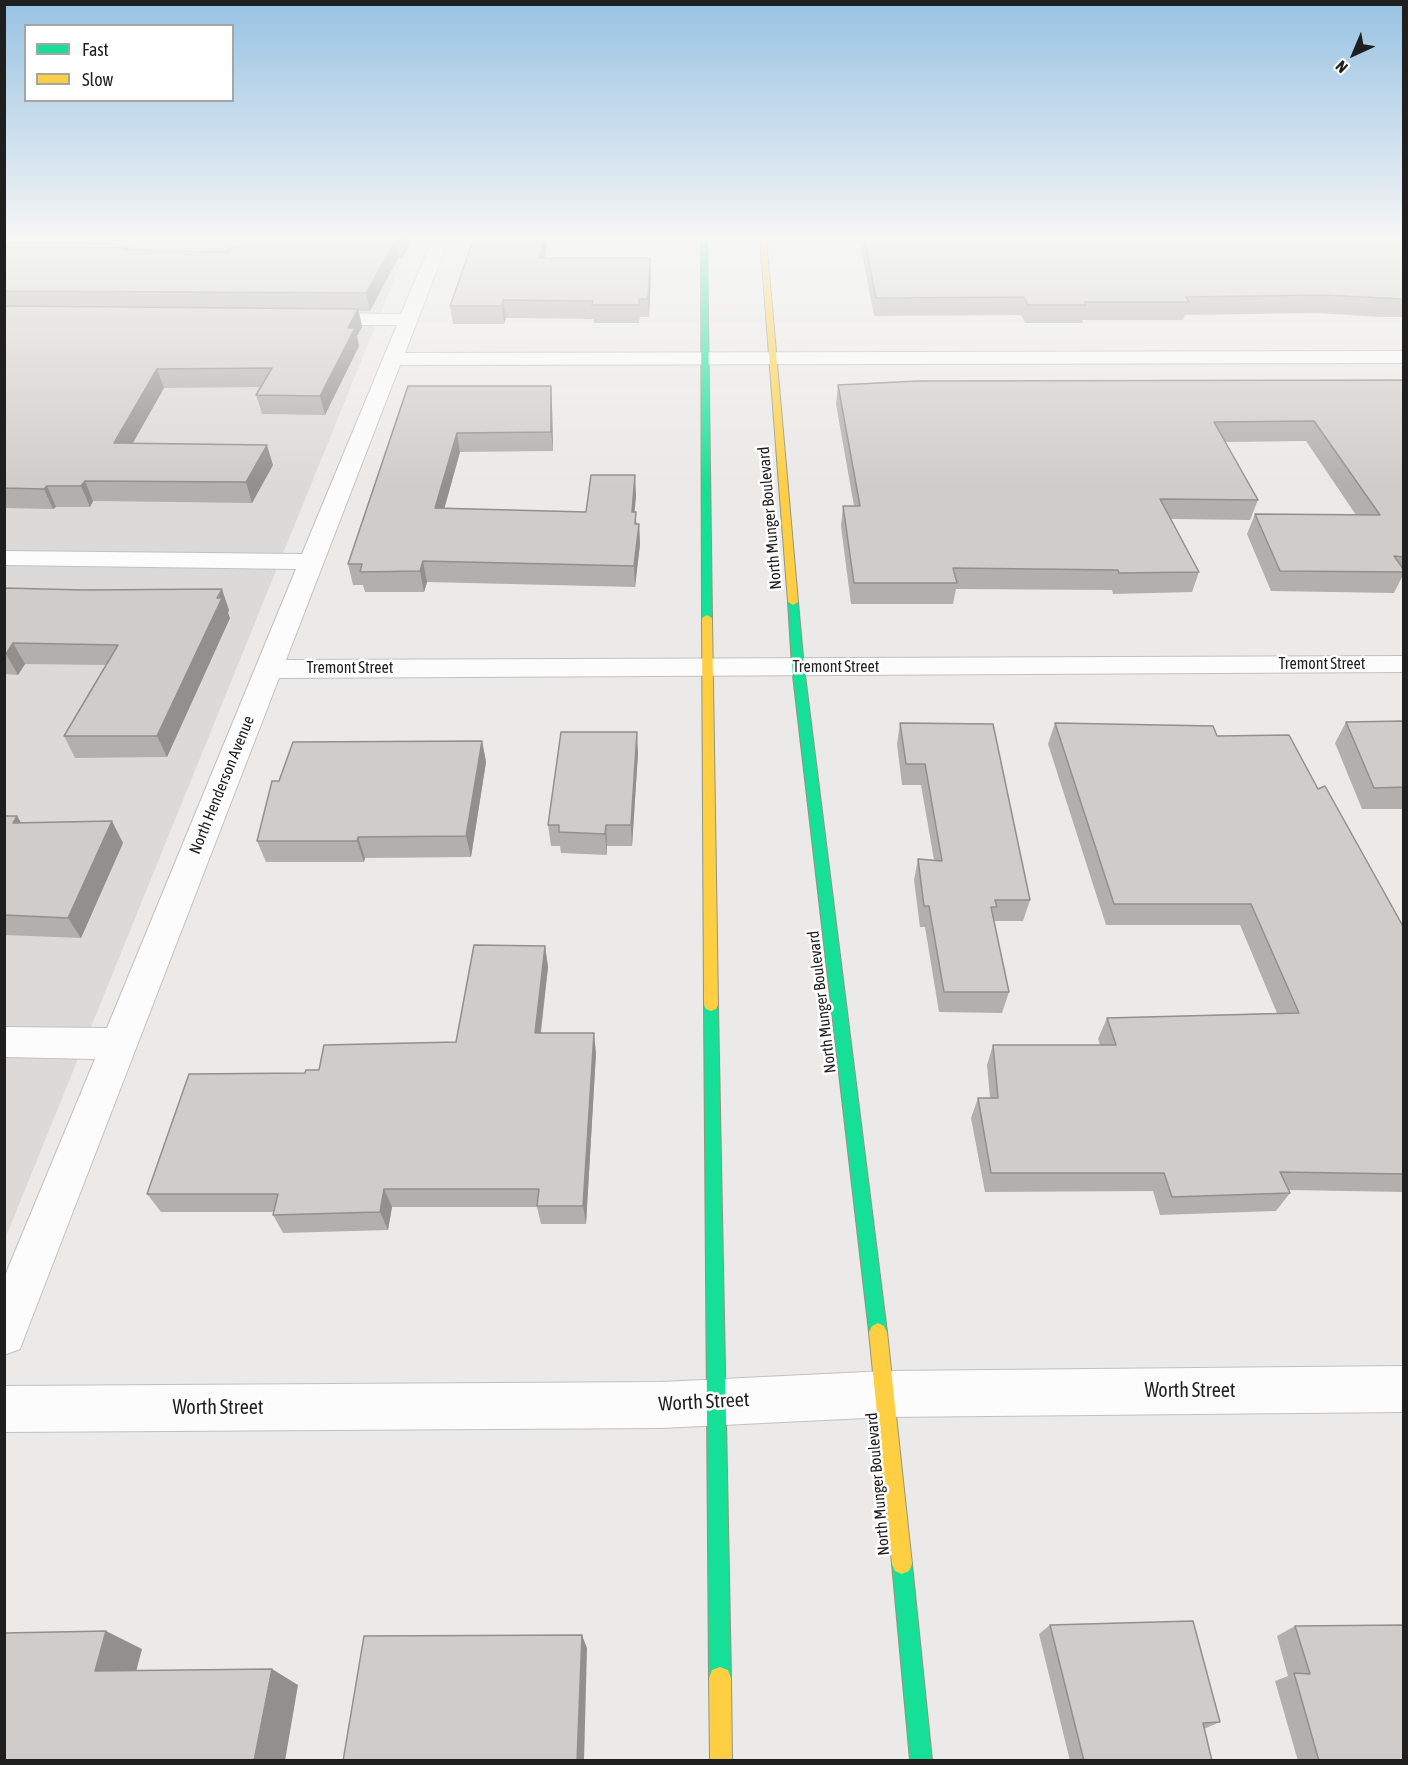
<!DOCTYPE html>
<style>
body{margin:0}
#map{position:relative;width:1408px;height:1765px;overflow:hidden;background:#eceae8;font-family:"Asap Condensed",sans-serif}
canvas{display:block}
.frame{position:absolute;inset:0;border:6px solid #1f1f1f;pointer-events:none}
.legend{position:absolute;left:24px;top:24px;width:210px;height:78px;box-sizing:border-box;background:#fff;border:2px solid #a5a5a5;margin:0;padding:8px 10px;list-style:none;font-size:18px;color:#1f1f1f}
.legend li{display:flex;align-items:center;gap:12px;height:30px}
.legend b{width:30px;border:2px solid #a5a5a5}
.north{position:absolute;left:1324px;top:24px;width:60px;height:60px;-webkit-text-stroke:4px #fff;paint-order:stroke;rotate:224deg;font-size:16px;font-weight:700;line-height:24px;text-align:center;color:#1f1f1f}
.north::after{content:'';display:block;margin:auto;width:21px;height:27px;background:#1f1f1f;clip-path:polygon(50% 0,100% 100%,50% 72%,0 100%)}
</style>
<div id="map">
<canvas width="1408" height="1765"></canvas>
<div class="frame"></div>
<ul class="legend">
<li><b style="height:8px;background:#16e098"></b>Fast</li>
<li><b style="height:8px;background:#ffcf43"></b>Slow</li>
</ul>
<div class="north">N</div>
</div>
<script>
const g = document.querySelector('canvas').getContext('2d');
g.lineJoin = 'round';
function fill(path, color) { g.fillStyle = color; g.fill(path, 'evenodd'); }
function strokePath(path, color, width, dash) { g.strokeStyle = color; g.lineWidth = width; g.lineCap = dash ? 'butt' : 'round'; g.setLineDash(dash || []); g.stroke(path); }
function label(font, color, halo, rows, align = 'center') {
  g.font = font + ' "Asap Condensed",sans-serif'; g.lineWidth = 5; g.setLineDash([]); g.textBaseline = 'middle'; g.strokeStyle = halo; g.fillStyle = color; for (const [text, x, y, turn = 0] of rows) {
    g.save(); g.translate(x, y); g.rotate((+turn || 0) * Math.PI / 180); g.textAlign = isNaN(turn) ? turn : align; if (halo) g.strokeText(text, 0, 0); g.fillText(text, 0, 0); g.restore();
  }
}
fill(new Path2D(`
 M 5,238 L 411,238 L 5,1239 Z`), '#dcdad9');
const street = new Path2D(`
 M 433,238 L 449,238 L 405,353 L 1404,351 L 1404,363 L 400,365 L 286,660 L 1404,656 L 1404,672 L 279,678 L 26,1333 L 20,1349 L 4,1355 L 4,1278 L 95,1059 L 4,1057 L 4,1027 L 107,1028 L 296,569 L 4,565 L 4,551 L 302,554 L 397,325 L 317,325 L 308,319 L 317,313 L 401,314 Z
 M 1404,1366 L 1404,1412 L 886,1417 L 661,1428 L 4,1432 L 4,1386 L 661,1382 L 886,1371 Z`);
const fast = new Path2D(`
 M 701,238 L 707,238 L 712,618 L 707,621 L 702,618 Z
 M 793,599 L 798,602 L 804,667 L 887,1332 L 884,1338 L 878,1341 L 872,1338 L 869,1332 L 792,667 L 788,602 Z
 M 711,999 L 716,1001 L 718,1005 L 731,1678 L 728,1686 L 720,1689 L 712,1686 L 709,1678 L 704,1005 L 706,1001 Z
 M 902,1554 L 909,1557 L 912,1564 L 932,1760 L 910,1760 L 892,1564 L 895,1557 Z`);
const slow = new Path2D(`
 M 760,238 L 766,238 L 798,602 L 793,605 L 788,602 Z
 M 707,615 L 712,618 L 718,1005 L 716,1009 L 711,1011 L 706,1009 L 704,1005 L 702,618 Z
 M 878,1323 L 884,1326 L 887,1332 L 912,1564 L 909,1571 L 902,1574 L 895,1571 L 892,1564 L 869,1332 L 872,1326 Z
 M 720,1667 L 728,1670 L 731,1678 L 732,1760 L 710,1760 L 709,1678 L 712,1670 Z`);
strokePath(street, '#c2c1c0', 2);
strokePath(fast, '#949482', 2);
strokePath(slow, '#949482', 2);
fill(street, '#fcfcfc');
fill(fast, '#16e098');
fill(slow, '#ffcf43');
fill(new Path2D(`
 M 413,238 L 403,258 L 398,258 L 370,311 L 359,311 L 362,327 L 357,336 L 359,346 L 325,415 L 262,414 L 256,395 L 261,387 L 164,388 L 133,443 L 273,465 L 252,503 L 93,501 L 90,507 L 56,507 L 53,509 L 4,508 L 4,247 L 227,252 L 240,248 Z
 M 859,238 L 1404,238 L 1404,317 L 1380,317 L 1316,313 L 1185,315 L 1183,320 L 1083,320 L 1082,323 L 1025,323 L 1021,315 L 874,316 Z
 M 545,258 L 651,275 L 649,317 L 640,317 L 639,323 L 594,323 L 593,319 L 506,318 L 504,324 L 453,324 L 450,306 Z
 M 1404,380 L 1404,577 L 1402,577 L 1394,593 L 1271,591 L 1247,534 L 1255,514 L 1356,515 L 1306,441 L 1225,442 L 1258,500 L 1250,520 L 1171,519 L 1199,572 L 1192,592 L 1113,594 L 1112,590 L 956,589 L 953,604 L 851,604 L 841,526 L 843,506 L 854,506 L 836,404 L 838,385 Z
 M 408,386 L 552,405 L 553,451 L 460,452 L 444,508 L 586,512 L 636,495 L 634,512 L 637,524 L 639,524 L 640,544 L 635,587 L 427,582 L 424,592 L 365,592 L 363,585 L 353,585 L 348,564 Z
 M 4,588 L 229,610 L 228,613 L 230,618 L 167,757 L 75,758 L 64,736 L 106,665 L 25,664 L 18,675 L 4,674 Z
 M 1404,721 L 1404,809 L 1362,809 L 1335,743 L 1346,722 Z
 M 900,723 L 1030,900 L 1023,921 L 994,921 L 1009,992 L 1002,1013 L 939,1012 L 925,927 L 920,927 L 914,880 L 918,859 L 934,860 L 921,785 L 902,785 L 897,744 Z
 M 1055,723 L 1217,736 L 1318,789 L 1404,928 L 1404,1192 L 1289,1190 L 1290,1193 L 1276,1211 L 1160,1215 L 1153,1191 L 985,1192 L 971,1118 L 978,1098 L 990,1098 L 987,1065 L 993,1045 L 1100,1045 L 1098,1039 L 1107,1018 L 1277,1013 L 1240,925 L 1106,925 L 1048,744 Z
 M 482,741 L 486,762 L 471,857 L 365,858 L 364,862 L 266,862 L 257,841 L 279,781 Z
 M 638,753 L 632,846 L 607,846 L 607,855 L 561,853 L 560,846 L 551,846 L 548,825 Z
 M 4,816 L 22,823 L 123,843 L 81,938 L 4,935 Z
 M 545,946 L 548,967 L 541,1033 L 596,1053 L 586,1224 L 541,1224 L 537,1207 L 392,1207 L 388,1230 L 283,1233 L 273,1215 L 273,1212 L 161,1212 L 147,1194 L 305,1073 L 456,1042 Z
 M 1050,1625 L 1220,1722 L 1204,1729 L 1212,1761 L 1070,1761 L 1039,1634 Z
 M 1295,1626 L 1404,1761 L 1298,1761 L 1275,1681 L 1288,1676 L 1277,1636 Z`), '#b2b0af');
fill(new Path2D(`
 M 402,238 L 413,238 L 403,258 L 400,241 Z
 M 544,238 L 549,238 L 541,276 L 539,258 Z
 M 395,241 L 398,258 L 370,311 L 366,293 Z
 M 650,258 L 651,275 L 649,317 L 648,299 Z
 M 503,300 L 506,318 L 504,324 L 502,306 Z
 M 358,309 L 362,327 L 357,336 L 359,346 L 325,415 L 320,396 L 348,328 Z
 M 157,369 L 164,388 L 122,462 L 114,443 Z
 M 551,386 L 552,405 L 553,451 L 551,432 Z
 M 457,433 L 460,452 L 439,528 L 435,508 Z
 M 267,445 L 273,465 L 252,503 L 246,482 Z
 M 635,475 L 636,495 L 633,533 L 632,512 Z
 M 85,481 L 93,501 L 90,507 L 81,486 Z
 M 47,486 L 56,507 L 53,509 L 44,489 Z
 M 639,524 L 640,544 L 635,587 L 634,566 Z
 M 423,561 L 427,582 L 424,592 L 420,571 Z
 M 222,589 L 229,610 L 228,613 L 230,618 L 167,757 L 157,736 Z
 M 13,643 L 25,664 L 18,675 L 6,654 Z
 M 637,732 L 638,753 L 632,846 L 631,825 Z
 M 482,741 L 486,762 L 471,857 L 466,836 Z
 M 17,816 L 30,837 L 13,823 Z
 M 112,821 L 123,843 L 81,938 L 68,918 Z
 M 606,825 L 607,846 L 607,855 L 605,834 Z
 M 358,837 L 365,858 L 364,862 L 357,841 Z
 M 545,946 L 548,967 L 538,1053 L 535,1033 Z
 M 594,1033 L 596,1053 L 586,1224 L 583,1206 Z
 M 384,1189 L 392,1207 L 388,1230 L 380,1212 Z
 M 106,1631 L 142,1649 L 132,1687 L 95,1671 Z
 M 582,1635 L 587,1648 L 584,1761 L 577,1761 Z
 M 272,1669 L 298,1685 L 285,1761 L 254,1761 Z`), '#91908e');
const building = new Path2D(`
 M 247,238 L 402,238 L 400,241 L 395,241 L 366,293 L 4,291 L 4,247 L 128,248 L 125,250 L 227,252 L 230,248 L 240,248 Z
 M 474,238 L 544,238 L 539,258 L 650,258 L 648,299 L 639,299 L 639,305 L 592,305 L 593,301 L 503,300 L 502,306 L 450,306 Z
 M 864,238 L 1404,238 L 1404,299 L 1323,295 L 1186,297 L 1189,302 L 1085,302 L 1086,305 L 1028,305 L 1024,297 L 876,298 Z
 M 4,306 L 358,309 L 348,328 L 355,328 L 320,396 L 256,395 L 272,368 L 157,369 L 114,443 L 267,445 L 246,482 L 85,481 L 81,486 L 47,486 L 44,489 L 4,488 Z
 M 1404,380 L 1404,557 L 1394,556 L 1404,570 L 1404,572 L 1280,571 L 1255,514 L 1380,515 L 1314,421 L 1214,422 L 1258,500 L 1160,499 L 1199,572 L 1119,573 L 1118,570 L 953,568 L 957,583 L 854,583 L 843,506 L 860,506 L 838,385 L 918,381 Z
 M 408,386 L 551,386 L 551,432 L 457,433 L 435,508 L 586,512 L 591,475 L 635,475 L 632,512 L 636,512 L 635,524 L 639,524 L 634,566 L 423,561 L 420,571 L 360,572 L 362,564 L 348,564 Z
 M 4,588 L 84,590 L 222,589 L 217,598 L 222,598 L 157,736 L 64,736 L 118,645 L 13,643 L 6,654 L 4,653 Z
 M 1404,721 L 1404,787 L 1374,788 L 1346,722 Z
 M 900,723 L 993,724 L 1030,900 L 995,900 L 997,907 L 991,907 L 1009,992 L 944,992 L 929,906 L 924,906 L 918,859 L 942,861 L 925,764 L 906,764 Z
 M 1055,723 L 1213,726 L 1217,736 L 1289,735 L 1318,789 L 1325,786 L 1404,928 L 1404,1174 L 1280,1172 L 1290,1193 L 1172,1197 L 1164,1173 L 991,1173 L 978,1098 L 998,1098 L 993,1045 L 1116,1045 L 1107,1018 L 1299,1013 L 1251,904 L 1114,904 Z
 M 561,732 L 637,732 L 631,825 L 606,825 L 605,834 L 559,832 L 559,825 L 548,825 Z
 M 482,741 L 466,836 L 358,837 L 357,841 L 257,841 L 272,781 L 279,781 L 293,742 Z
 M 4,816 L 17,816 L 13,823 L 112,821 L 68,918 L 4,915 Z
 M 474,945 L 545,946 L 535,1033 L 594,1033 L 583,1206 L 537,1206 L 539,1189 L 384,1189 L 380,1212 L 273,1215 L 278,1194 L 147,1194 L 189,1074 L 305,1073 L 306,1070 L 319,1070 L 324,1045 L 456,1042 Z
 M 1193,1621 L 1220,1722 L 1203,1723 L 1212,1761 L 1084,1761 L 1050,1625 Z
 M 1404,1625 L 1404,1761 L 1319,1761 L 1294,1673 L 1310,1674 L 1295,1626 Z
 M 106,1631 L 95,1671 L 272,1669 L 254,1761 L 4,1761 L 4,1633 Z
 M 582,1635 L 577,1761 L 343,1761 L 364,1636 Z`);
fill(building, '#cfcdcb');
strokePath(building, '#91908e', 1.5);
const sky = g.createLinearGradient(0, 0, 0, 485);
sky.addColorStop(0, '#97c2e3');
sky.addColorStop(0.49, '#f6f6f5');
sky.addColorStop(1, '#f6f6f500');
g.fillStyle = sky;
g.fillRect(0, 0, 1408, 485);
label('16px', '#1f1f1f', '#fff', [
 ["North Munger Boulevard",770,518,-95],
 ["Tremont Street",1322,664],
 ["Tremont Street",836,667],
 ["Tremont Street",350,668],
 ["North Henderson Avenue",222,785,-68],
 ["North Munger Boulevard",822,1002,-97],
 ["North Munger Boulevard",878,1484,-95]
]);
label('20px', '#1f1f1f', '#fff', [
 ["Worth Street",1190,1391],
 ["Worth Street",704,1402,-3],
 ["Worth Street",218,1408]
]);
</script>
